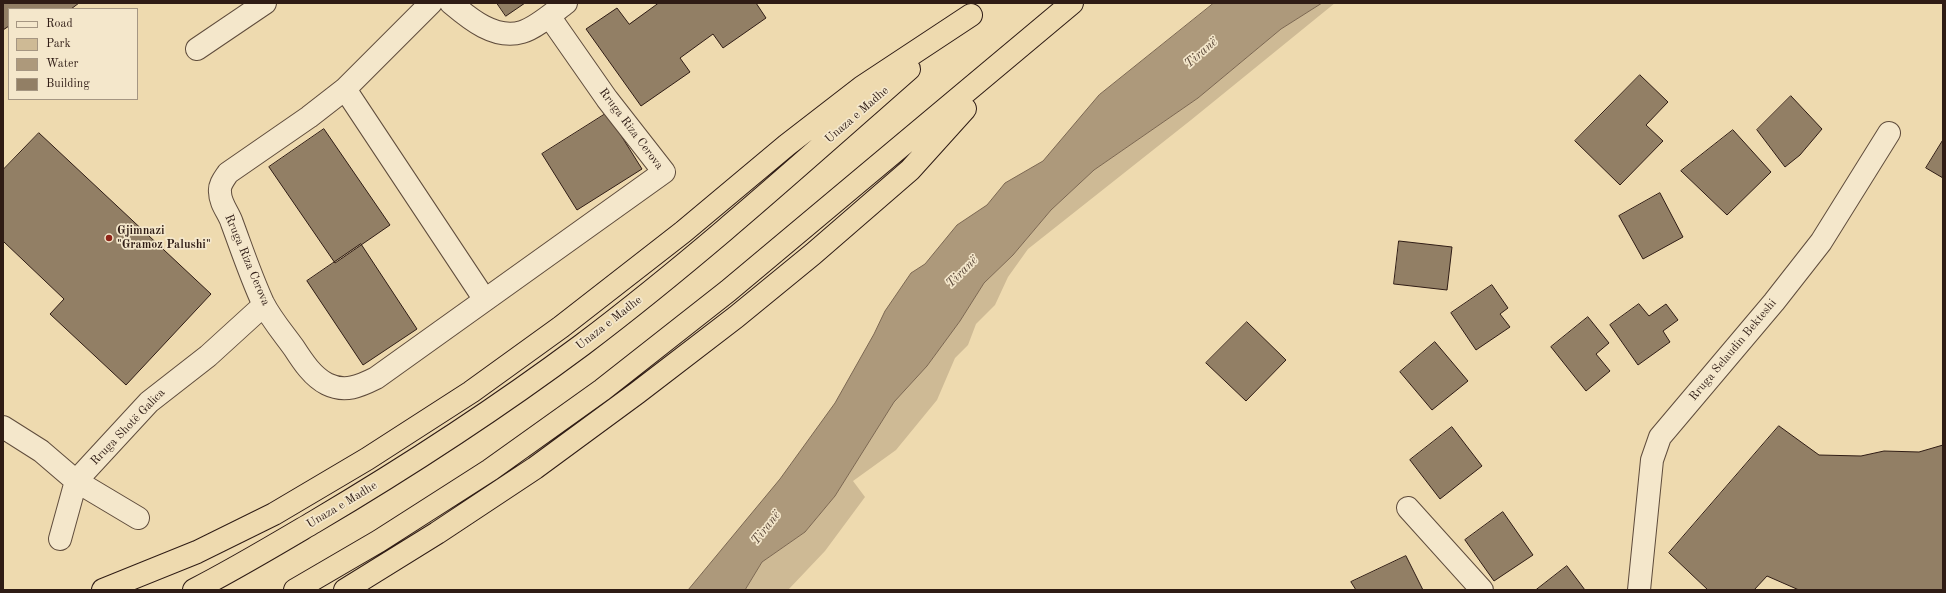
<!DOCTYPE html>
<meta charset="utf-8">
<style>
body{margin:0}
#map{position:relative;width:1946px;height:593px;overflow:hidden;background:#eedaaf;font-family:"Old Standard TT",serif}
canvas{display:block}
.frame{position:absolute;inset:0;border:4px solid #2f1c15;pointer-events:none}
.legend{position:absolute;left:8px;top:8px;width:130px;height:92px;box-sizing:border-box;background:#f4e7cb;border:1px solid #a59682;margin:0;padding:5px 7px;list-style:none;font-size:12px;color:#2f1c15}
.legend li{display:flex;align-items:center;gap:8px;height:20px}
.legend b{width:20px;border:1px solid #a59682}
</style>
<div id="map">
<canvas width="1946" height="593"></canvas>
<div class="frame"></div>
<ul class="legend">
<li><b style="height:5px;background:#f4e7cb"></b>Road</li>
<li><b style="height:11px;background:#ceba95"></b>Park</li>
<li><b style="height:11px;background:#ad997b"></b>Water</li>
<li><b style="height:11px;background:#927f65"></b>Building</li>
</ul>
</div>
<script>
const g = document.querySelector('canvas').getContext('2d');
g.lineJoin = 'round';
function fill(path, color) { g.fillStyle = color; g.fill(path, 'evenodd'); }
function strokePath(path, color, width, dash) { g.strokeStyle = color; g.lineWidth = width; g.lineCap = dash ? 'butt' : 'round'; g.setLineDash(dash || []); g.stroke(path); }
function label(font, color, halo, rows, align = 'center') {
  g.font = font + ' "Old Standard TT",serif'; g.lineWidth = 3.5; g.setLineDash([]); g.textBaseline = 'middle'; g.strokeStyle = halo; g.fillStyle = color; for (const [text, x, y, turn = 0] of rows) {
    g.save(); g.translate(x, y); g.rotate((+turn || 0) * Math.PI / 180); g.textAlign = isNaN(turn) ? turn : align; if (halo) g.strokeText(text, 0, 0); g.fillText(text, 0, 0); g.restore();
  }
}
fill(new Path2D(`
 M 1322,3 L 1335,3 L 1191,120 L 1028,249 L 1008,277 L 995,305 L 976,324 L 968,345 L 955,358 L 937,400 L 896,450 L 853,481 L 865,497 L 825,551 L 788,590 L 745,590 L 762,562 L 805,532 L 835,496 L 894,402 L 927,366 L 960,321 L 984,283 L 1013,255 L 1051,210 L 1094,170 L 1198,98 L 1281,29 Z`), '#ceba95');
const water = new Path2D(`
 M 1214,3 L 1322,3 L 1281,29 L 1198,98 L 1094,170 L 1051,210 L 1013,255 L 984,283 L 960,321 L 927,366 L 894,402 L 835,496 L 805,532 L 762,562 L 745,590 L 688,590 L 780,479 L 835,403 L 874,334 L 885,311 L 911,273 L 925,264 L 957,225 L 987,205 L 1005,183 L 1043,161 L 1099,95 Z`);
fill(water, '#ad997b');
strokePath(water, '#7b6752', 1);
const building = new Path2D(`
 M 3,3 L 79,3 L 71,9 L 9,9 L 9,26 L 3,30 Z
 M 497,3 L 525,3 L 506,16 Z
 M 659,3 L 756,3 L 766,18 L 723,48 L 713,34 L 680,58 L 690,72 L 641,106 L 586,29 L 617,8 L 629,24 Z
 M 1640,75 L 1668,102 L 1646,125 L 1663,141 L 1620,185 L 1575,141 Z
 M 1791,96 L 1822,129 L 1800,155 L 1785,167 L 1757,130 Z
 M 607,113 L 642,169 L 577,210 L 542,154 Z
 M 324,129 L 390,225 L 335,263 L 269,167 Z
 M 1733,130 L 1771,172 L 1727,215 L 1681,171 Z
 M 39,133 L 211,294 L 126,385 L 50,314 L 64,299 L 4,242 L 3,243 L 3,170 Z
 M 1943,140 L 1943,178 L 1926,168 Z
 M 1660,193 L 1683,237 L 1643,259 L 1619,216 Z
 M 1399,241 L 1452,247 L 1447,290 L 1394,284 Z
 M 361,244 L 417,329 L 363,365 L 307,281 Z
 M 1492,285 L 1508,308 L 1500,314 L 1510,327 L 1476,350 L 1451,313 Z
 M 1639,304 L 1649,316 L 1666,304 L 1678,320 L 1663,331 L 1670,342 L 1638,365 L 1610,325 Z
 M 1588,317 L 1609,343 L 1596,354 L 1610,371 L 1586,391 L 1551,347 Z
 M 1247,322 L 1286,360 L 1246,401 L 1206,363 Z
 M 1435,342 L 1468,381 L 1432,410 L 1400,372 Z
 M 1779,426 L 1819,455 L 1861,456 L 1884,451 L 1919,452 L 1943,445 L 1943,590 L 1799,590 L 1767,576 L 1754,590 L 1708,590 L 1669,553 Z
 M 1452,427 L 1482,466 L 1440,499 L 1410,460 Z
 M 1503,512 L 1533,555 L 1494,581 L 1465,540 Z
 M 1406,556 L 1423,590 L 1356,590 L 1351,582 Z
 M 1567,566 L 1585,590 L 1536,590 Z`);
fill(building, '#927f65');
strokePath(building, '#2f1c15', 1);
const minor = new Path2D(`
 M 431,3 L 345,89 L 309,117 L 228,173 C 224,179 219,185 220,192 C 220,204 229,213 232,223 C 242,250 251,277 263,303 C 271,319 284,334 294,348 C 303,362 313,377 327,384 C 345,393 360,386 376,378 L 664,172 L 607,99 L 549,16
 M 451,3 C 470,19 495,40 522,32 C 536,28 554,12 566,3
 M 197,49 L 265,3
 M 345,89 L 485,300
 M 3,427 L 41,451 L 76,481 L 138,518
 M 1408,508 L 1482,590
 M 60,539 L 76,481 L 149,402 L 208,356 L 264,305
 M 1639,590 L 1652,460 L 1660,437 L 1774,302 L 1821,242 L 1889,133`);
const highway = new Path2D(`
 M 103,590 L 197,552 L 274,514 L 367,459 L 471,392 L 561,327 L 683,232 L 787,145 L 862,87 L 971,15
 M 194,590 C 235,569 275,545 314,522 C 407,467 496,409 582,345 C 696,259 802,163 909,69
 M 295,590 L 379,541 L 490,470 L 602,390 L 728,291 L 1072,3
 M 345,590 L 437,533 L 535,468 L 637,393 L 736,317 L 813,254 L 910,170 L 965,109`);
strokePath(minor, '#5f4c3c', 24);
strokePath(highway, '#2f1c15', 24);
strokePath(minor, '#f4e7cb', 22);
strokePath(highway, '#eedaaf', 22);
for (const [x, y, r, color] of [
 [109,238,4,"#8f2418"]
]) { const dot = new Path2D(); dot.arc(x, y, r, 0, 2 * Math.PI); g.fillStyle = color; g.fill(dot); strokePath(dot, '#f4e7cb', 1.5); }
label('12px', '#2f1c15', '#f4e7cb', [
 ["Unaza e Madhe",857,115,-41],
 ["Rruga Riza Cerova",631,129,53],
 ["Rruga Riza Cerova",247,260,67],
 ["Unaza e Madhe",609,323,-38],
 ["Rruga Selaudin Bekteshi",1733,350,-50],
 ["Rruga Shotë Galica",128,427,-46],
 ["Unaza e Madhe",342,505,-31]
]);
label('bold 12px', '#2f1c15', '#f4e7cb', [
 ["Gjimnazi",117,231],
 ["\"Gramoz Palushi\"",117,245]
], 'left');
label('italic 13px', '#5b4839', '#f4e7cb', [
 ["Tiranë",1201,53,-41],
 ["Tiranë",962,272,-45],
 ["Tiranë",766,528,-52]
]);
</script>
